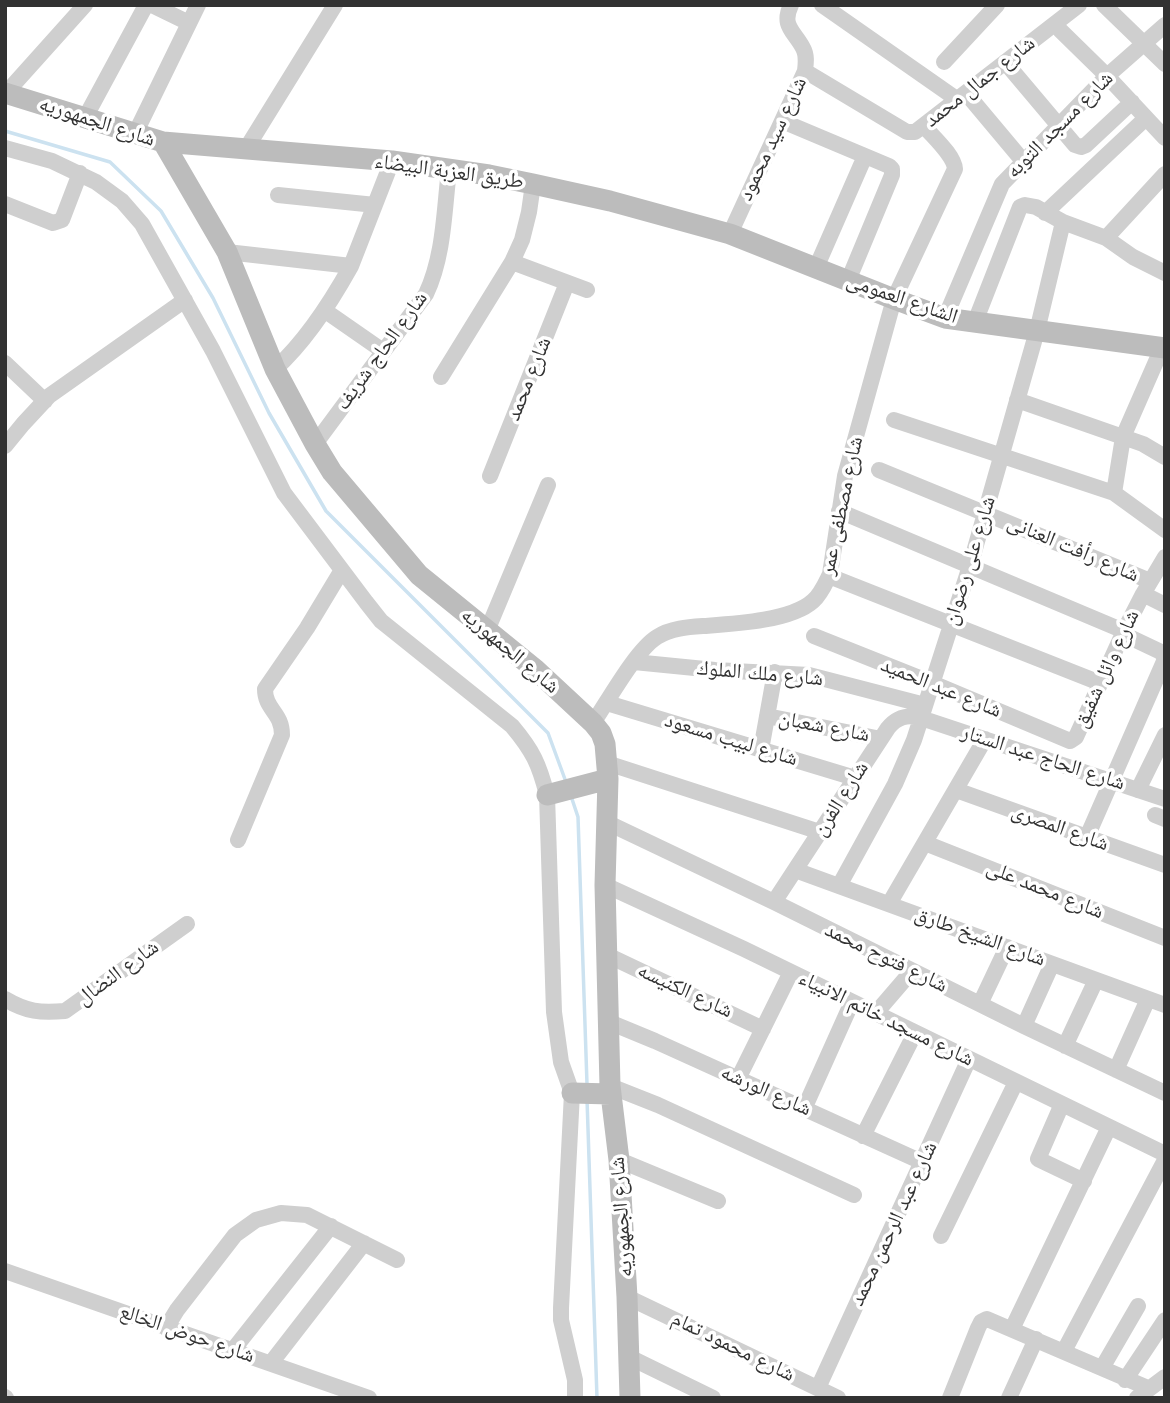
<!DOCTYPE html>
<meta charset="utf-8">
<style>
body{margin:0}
#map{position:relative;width:1170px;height:1403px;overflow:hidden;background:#fff;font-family:Arial,sans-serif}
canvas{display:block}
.frame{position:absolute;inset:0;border:7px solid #323232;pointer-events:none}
</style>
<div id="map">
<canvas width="1170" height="1403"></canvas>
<div class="frame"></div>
</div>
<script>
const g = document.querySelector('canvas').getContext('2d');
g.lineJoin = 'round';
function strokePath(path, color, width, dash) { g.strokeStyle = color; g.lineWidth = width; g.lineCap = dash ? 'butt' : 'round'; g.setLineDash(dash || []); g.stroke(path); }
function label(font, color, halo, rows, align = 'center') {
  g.font = font + ' Arial,"Noto Naskh Arabic",sans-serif'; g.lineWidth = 7; g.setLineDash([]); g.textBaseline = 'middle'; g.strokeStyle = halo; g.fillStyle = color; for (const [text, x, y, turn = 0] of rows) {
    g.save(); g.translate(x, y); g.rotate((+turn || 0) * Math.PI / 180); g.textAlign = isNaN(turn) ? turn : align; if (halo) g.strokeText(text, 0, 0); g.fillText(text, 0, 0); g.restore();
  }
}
strokePath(new Path2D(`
 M 5,131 L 110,162 L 161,211 L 213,298 L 269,413 L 326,511 L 548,733 L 566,782
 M 571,796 L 578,817 L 587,1084
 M 587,1099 L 597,1398`), '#cce2f0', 3.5);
strokePath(new Path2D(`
 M 152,5 L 189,23
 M 822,5 L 958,100
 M 1104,5 L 1165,64
 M 1060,30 L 1107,76 L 1165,138
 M 944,62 L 997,5
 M 1005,62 L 1075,145 L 1081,147 L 1086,145 L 1132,102
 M 805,71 L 907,132 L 915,132 L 1079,5
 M 6,93 L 85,5
 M 966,93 L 1023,161
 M 85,118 L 146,5
 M 782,121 L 889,166 L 892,169 L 892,175 L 848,281
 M 135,134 L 198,5
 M 5,148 L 52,161 L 96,182 L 122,201 L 142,224 L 213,351 L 284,493 L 366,602 L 381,621 L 512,726 C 533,751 539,764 547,795 L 554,1012 L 561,1062 L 572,1093 L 561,1308 L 561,1320 L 575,1380 L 575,1398
 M 246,149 L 335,5
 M 278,195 L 375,205
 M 5,204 L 53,223 L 62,220 L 80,173
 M 1045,213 L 1146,118
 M 730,234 L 805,71 C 806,63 807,55 803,48 C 794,31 781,26 791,5
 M 1106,238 L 1165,174
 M 227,252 L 351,266
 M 512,262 L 587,290
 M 816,268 L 865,156
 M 324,310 L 383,351
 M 945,318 L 1002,184 L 1107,76 L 1165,25
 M 975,322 L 1020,207 L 1025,205 L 1036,207 L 1063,222 L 1106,238 L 1133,257 L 1165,273
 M 5,363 L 45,401
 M 275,369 C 306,341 331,302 351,266 L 392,161
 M 441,377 L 512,262 L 522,240 L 529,212 L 533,184
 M 1017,400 L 1143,444 L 1165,457
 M 894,420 L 1114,493 L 1165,530
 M 315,444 L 426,294 C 444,256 444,211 449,170
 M 5,446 L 23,424 L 49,396 L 185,300
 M 879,470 L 1150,581
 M 490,476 L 567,283
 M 1114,493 L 1123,437 L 1162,348
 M 839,511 L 1124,631
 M 829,576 L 1100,683
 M 1143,594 L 1165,605
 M 487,631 L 548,485
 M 1123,634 L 1161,652 L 1165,658
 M 814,636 L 932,683 L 1070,741 L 1076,737 L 1124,631 L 1143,594 L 1165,557
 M 634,662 L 715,670 L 809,675 L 925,705
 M 607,703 L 855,778
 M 767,716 L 881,739
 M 593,723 C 608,701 636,650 657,637 C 671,628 689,627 704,626 C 733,624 791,621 813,601 C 821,594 825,584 830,574 L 845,476 L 894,299 L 955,169 C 954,155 933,137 924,126
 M 761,750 L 775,672
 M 607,763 L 820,832
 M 956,790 L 1165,865
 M 1138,790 L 1165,735
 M 1155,815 L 1165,819
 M 608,823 L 774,902 L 1024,1026 L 1165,1093
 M 1087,837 L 1165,659
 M 238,840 L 282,735 C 282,712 265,710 265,689 L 307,628 L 342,570
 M 925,843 L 1165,938
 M 795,870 L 1165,1005
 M 605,885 L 744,949 L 1165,1154
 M 839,886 L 895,784 L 914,740 L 970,566 L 1037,331 L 1063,222
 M 774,902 L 888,728 C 897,717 907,714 921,718 L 1165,799
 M 889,904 L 985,739
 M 607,955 L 763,1029
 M 5,999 C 27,1012 40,1013 65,1011 L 187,924
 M 980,1004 L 1007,947
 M 875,1014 L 912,971
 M 609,1022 L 655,1041 L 922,1162
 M 1024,1026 L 1052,964
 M 1065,1046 L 1096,980
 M 1116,1070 L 1148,999
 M 738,1079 L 791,972
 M 610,1086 L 658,1105 L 854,1195
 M 1062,1104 L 1038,1159 L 1084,1181
 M 804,1109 L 852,1002
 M 863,1136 L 915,1033
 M 619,1160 L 718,1201
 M 941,1236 L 1016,1082
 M 5,1271 L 369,1398
 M 627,1297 L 838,1398
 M 166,1328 L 177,1310 L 235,1235 L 256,1220 L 281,1213 L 307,1215 L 397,1260
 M 1012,1329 L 1109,1127
 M 233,1350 L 331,1226
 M 1064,1351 L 1165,1160
 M 629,1357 L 713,1398
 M 271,1363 L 364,1243
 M 1102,1368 L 1138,1306
 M 1125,1380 L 1165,1320
 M 818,1388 L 969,1059
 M 5,1397 L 6,1398
 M 950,1398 L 978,1328 L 981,1322 L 987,1319 L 1148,1388
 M 1009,1398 L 1036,1339
 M 1137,1398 L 1165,1377`), '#cfcfcf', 16);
strokePath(new Path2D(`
 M 5,93 L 163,142 L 392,161 L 489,175 L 533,184 L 610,201 L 730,234 L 894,299 L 945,318 L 1165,348
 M 163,142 L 227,252 L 275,369 L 315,444 L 332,472 L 419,575 L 536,670 L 593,723 L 601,733 L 605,744 L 608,779 L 605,885 L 610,1086 L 619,1160 L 627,1297 L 630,1398
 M 547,795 L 608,779
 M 572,1093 L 611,1094`), '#bcbcbc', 21);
label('21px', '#323232', '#fff', [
 ["شارع جمال محمد",980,82,-38],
 ["شارع الجمهوريه",97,122,18],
 ["شارع مسجد التوبه",1060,125,-45],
 ["شارع سيد محمود",773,139,-65],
 ["طريق العزبة البيضاء",449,172,8],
 ["الشارع العمومى",902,299,19],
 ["شارع الحاج شريف",382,351,-54],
 ["شارع محمد",529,379,-68],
 ["شارع مصطفى عمر",842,506,-78],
 ["شارع رأفت العنانى",1073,549,23],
 ["شارع على رضوان",970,561,-73],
 ["شارع الجمهوريه",510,651,40],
 ["شارع وائل شفيق",1107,669,-65],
 ["شارع ملك الملوك",760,674,5],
 ["شارع عبد الحميد",941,688,22],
 ["شارع شعبان",824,727,11],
 ["شارع لبيب مسعود",731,740,17],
 ["شارع الحاج عبد الستار",1043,758,18],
 ["شارع الفرن",841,799,-57],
 ["شارع المصرى",1060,828,20],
 ["شارع محمد على",1045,890,22],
 ["شارع الشيخ طارق",980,937,20],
 ["شارع فتوح محمد",886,958,26],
 ["شارع النضال",118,973,-36],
 ["شارع الكنيسه",685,991,25],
 ["شارع مسجد خاتم الانبياء",886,1019,26],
 ["شارع الورشه",766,1091,24],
 ["شارع الجمهوريه",622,1217,-94],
 ["شارع عبد الرحمن محمد",894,1224,-65],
 ["شارع حوض الخالع",187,1334,19],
 ["شارع محمود تمام",733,1347,26]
]);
</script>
